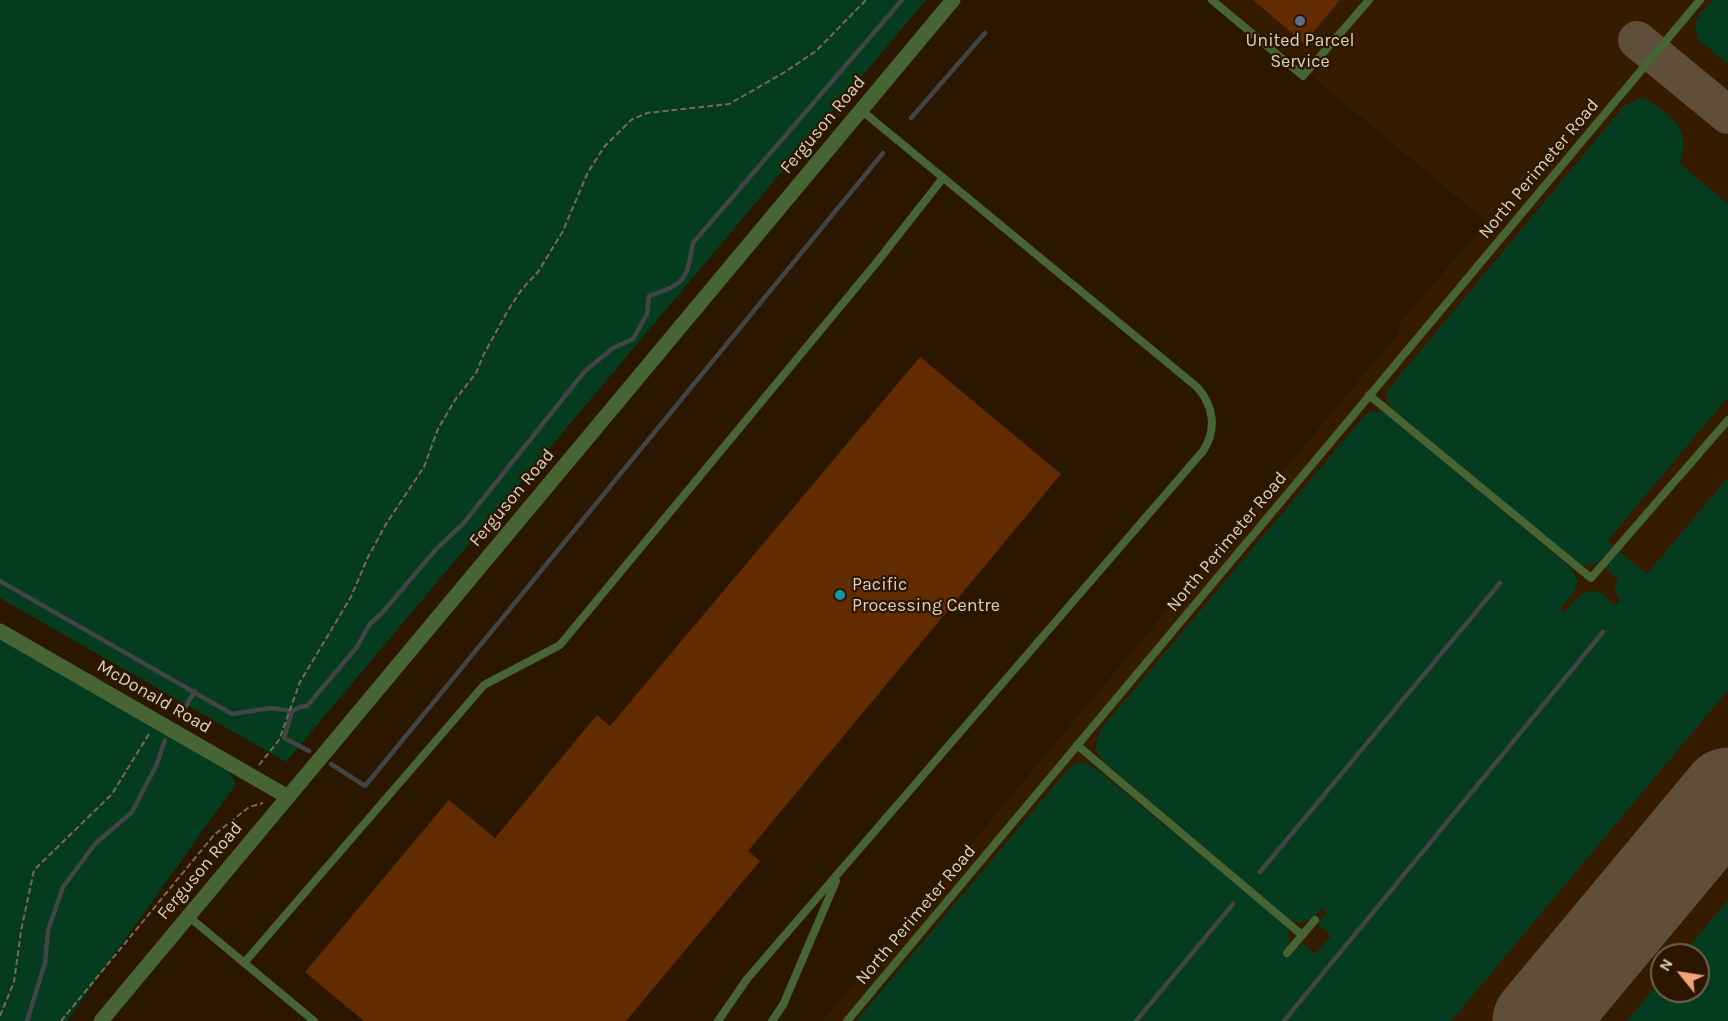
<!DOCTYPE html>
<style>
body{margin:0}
#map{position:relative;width:1728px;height:1021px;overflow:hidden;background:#2b1700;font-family:Karla,sans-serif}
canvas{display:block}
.north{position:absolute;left:1650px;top:943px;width:60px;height:60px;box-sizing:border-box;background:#2b1700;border:2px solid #72614e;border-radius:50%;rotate:300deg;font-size:16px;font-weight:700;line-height:24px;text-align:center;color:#ddd0c2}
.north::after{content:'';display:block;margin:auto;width:21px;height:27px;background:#f0a279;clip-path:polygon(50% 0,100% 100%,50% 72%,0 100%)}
</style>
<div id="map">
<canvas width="1728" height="1021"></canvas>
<div class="north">N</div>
</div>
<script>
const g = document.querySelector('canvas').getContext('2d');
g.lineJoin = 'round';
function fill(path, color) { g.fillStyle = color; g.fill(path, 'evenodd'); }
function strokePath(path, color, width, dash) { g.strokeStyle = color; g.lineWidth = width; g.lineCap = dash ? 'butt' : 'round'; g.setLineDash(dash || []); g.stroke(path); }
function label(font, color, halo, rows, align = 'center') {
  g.font = font + ' Karla,sans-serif'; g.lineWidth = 4.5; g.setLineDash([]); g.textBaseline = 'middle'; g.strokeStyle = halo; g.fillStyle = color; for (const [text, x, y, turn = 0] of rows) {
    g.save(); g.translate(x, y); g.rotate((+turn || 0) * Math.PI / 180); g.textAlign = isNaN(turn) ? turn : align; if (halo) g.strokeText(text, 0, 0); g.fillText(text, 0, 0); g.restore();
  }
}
fill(new Path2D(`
 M 1220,0 L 1728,0 L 1728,1021 L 823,1021 L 1399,333 L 1399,324 L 1487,222 ZM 1662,955 L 1698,955 L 1698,991 L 1662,991 Z`), '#351c00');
fill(new Path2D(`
 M 0,0 L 926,0 L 286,762 L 0,598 Z
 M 1713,0 L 1728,0 L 1728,64 L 1697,38 L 1695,21 Z
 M 1642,98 C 1653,101 1681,123 1683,136 C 1685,145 1682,155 1680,164 L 1728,204 L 1728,397 L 1607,541 L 1613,546 L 1598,563 L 1587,566 L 1576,562 L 1391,407 L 1386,396 L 1387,391 L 1624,106 Z
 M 1375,411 L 1385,413 L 1572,569 L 1578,581 L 1574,592 L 1560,608 L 1564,613 C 1573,604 1586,584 1600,593 C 1606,596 1610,602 1615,606 L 1620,599 L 1614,589 L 1618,579 L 1605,567 L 1619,551 L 1647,574 L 1728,477 L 1728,690 L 1451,1021 L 856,1021 L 1070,767 L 1082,762 L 1094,767 L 1285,925 C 1292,936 1291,943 1282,953 L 1288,958 L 1302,943 L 1315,954 L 1331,936 L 1317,923 L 1327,912 L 1323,908 C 1312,917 1305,927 1290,920 L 1101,759 L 1095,747 L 1101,729 L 1365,415 L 1369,412 Z
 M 0,639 L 225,766 L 236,784 L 67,1021 L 0,1021 Z
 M 1728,900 L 1728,1021 L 1627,1021 L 1662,979 L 1662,991 L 1698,991 L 1698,955 L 1682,955 Z`), '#053c1f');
strokePath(new Path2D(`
 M 911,118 L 985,33
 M 0,581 L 232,714 L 271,708 L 292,711 L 284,738 L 309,751
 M 184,709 L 195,691
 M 292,711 L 300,707 L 307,706 L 357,647 L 369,625 L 382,613 L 437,548 L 462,525 L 585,371 L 613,348 L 633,339 L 647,314 L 649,296 C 686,283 686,281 693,243 L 902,0
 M 331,764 L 365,786 L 883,153
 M 1260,872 L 1500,583
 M 27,1021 L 45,963 L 48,930 L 63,887 L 95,844 L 132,812 L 156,766 L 165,740
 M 1136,1021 L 1233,904
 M 1284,1021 L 1603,632`), '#434445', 4.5);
strokePath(new Path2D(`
 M 1637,40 L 1728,115`), '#5f4e39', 38);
strokePath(new Path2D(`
 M 1539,1021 L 1728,794`), '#5f4e39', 93);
fill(new Path2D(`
 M 1253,0 L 1340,0 L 1304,43 Z
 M 920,357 L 1061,474 L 748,851 L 760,861 L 626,1021 L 364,1021 L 305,972 L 449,800 L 495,838 L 597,715 L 610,726 Z`), '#622b00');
strokePath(new Path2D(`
 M 259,765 L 279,740 L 300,682 L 351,597 L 367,559 L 386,524 L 424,467 L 438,429 L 455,400 L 476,373 L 484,354 L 507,312 L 522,289 L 538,272 L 563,231 L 587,174 L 604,147 L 631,120 L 647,113 L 729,104 L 785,72 L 816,51 L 866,0
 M 0,1016 L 14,982 L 21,931 L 34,870 L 112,794 L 149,734
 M 61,1021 L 214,835 L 249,807 L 263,803`), '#7a6956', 2, [6, 3]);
strokePath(new Path2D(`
 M 1212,0 L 1303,76 L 1369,0
 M 1369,395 L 1591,578 L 1728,420
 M 1077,745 L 1302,935
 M 188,916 L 314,1021
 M 1287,953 L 1315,920
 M 244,963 L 484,685 L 560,645 L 877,262 L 943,178
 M 718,1021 L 747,979 L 1203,451 C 1217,430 1214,406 1197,387 L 861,110
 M 772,1021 L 783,1005 L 836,881
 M 847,1021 L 1700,0`), '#476435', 8);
strokePath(new Path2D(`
 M 0,631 L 288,797`), '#476435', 15);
strokePath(new Path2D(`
 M 101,1021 L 953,0`), '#476435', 15);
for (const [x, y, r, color] of [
 [1300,21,6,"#5c6f8a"],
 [840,595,6,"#0f9aa8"]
]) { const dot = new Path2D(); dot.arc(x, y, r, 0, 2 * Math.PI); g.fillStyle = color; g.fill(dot); strokePath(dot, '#2b1700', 2); }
label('18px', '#ddd0c2', '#2b1700', [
 ["United Parcel",1300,41],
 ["Service",1300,62],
 ["Pacific",852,585,"left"],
 ["Processing Centre",852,606,"left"]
]);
label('18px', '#ddd0c2', '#2b1700', [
 ["Ferguson Road",823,125,-50],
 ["North Perimeter Road",1539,169,-50],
 ["Ferguson Road",512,498,-50],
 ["North Perimeter Road",1227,542,-50],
 ["McDonald Road",154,697,30],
 ["Ferguson Road",200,871,-50],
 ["North Perimeter Road",916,915,-50]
]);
</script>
